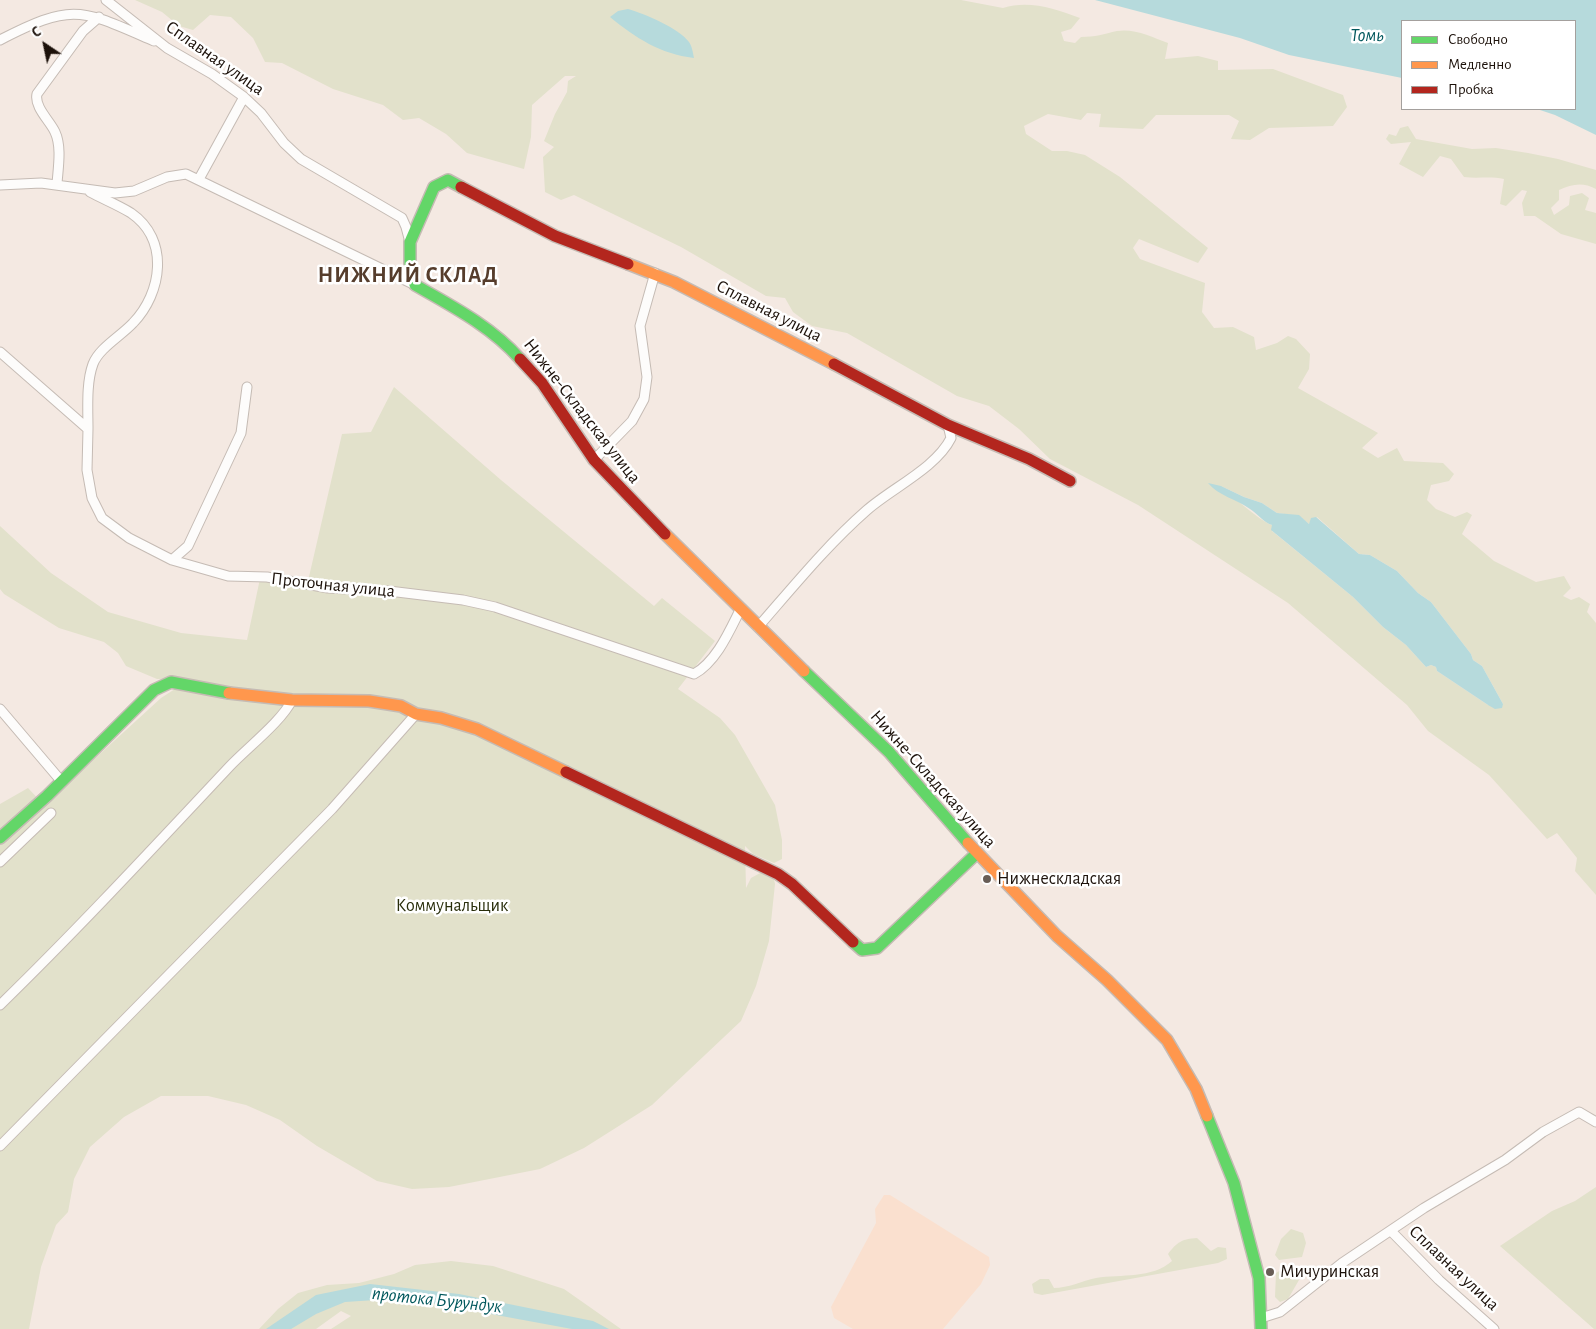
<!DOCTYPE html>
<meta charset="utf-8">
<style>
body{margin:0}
#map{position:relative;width:1596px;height:1329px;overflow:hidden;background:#f4e9e2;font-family:"Alegreya Sans",sans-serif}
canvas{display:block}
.legend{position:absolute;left:1401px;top:20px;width:175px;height:90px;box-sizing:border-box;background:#fff;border:1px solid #a4a09d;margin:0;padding:6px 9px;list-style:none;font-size:15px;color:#1c110a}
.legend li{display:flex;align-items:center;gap:10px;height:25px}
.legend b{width:25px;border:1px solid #a4a09d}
.north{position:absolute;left:20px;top:20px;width:50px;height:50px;-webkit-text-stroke:4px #fff;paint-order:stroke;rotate:326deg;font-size:14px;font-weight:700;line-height:20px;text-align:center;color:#1c110a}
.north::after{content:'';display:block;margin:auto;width:18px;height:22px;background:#1c110a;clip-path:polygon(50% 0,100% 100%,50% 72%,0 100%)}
</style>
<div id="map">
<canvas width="1596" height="1329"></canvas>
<ul class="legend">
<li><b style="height:6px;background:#63d668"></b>Свободно</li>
<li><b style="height:6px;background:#ff974d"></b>Медленно</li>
<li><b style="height:6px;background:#b3261e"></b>Пробка</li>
</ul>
<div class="north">С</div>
</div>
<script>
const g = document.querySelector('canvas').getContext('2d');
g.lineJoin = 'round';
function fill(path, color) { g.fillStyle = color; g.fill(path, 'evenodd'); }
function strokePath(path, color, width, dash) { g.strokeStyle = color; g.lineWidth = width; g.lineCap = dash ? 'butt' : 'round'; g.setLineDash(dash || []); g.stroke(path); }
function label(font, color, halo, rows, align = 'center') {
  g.font = font + ' "Alegreya Sans",sans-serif'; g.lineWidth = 5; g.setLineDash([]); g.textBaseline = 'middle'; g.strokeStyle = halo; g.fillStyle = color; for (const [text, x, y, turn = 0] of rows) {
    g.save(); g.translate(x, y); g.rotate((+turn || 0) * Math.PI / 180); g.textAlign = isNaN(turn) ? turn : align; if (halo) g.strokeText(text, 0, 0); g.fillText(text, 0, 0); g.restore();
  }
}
fill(new Path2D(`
 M 884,1195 L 890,1195 L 989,1257 L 990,1265 L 981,1284 L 943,1329 L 853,1329 L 834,1318 L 831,1307 L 876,1223 L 875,1209 Z`), '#fae0cf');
fill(new Path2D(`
 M 135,0 L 961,0 L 1003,8 C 1028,0 1054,8 1080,18 L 1071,29 L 1061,32 L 1064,41 L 1075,43 L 1081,37 C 1095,37 1104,34 1117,31 C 1134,28 1152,37 1168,43 L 1165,59 L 1198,56 L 1218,61 L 1218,70 L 1273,69 L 1343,95 L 1347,107 L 1333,126 L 1269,128 L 1250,140 L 1231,139 L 1239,121 L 1229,115 L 1156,115 L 1143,129 L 1099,127 L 1101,114 L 1087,113 L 1081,120 L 1048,114 L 1024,126 L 1026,134 L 1052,151 L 1067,151 L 1085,155 L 1120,177 L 1208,248 L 1198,263 L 1139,239 L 1133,248 L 1140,259 L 1205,283 L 1202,312 L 1214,328 L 1233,327 L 1254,337 L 1256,350 L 1277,343 L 1288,336 L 1296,339 L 1310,354 L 1309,369 L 1298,388 L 1378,433 L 1362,448 L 1378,458 L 1397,448 L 1404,461 L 1443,463 L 1454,474 L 1449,481 L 1431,485 L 1427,500 L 1436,509 L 1455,517 L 1467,512 L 1472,515 L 1462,534 L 1494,561 L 1536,582 L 1564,576 L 1571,588 L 1563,596 L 1571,600 L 1579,597 L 1590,604 L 1587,612 L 1596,623 L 1596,895 L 1575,871 L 1577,858 L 1557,833 L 1547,839 L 1489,775 L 1428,731 L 1407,705 L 1288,603 L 1138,505 L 1050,459 L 1019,429 L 989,406 L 957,396 L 847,333 L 812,326 L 793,312 L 785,298 L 766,296 L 681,247 L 574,195 L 561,200 L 545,192 L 543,157 L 554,147 L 544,141 L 555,114 L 567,92 L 568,81 L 576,76 L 565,76 L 532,105 L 531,137 L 524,169 L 467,153 L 446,134 L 419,118 L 403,120 L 383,105 L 333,89 L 282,63 L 265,62 L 253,38 L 231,17 L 210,15 L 193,30 L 179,26 L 162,12 ZM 1221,486 L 1244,497 L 1262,503 L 1277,513 L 1299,516 L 1309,524 L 1317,517 L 1359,554 L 1370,555 L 1397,571 L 1418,593 L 1431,602 L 1471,654 L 1473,660 L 1482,666 L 1503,704 L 1488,705 L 1437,671 L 1436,667 L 1431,665 L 1426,667 L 1406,645 L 1383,627 L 1353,597 L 1272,531 L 1272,525 C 1260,521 1232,496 1221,486 Z
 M 1408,126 L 1416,139 L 1472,149 L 1496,148 L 1528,153 L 1558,159 L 1596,170 L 1596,189 C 1583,182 1572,184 1559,190 L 1559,200 L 1551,208 L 1554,215 L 1569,205 L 1570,196 L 1582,193 L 1589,198 L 1585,210 L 1596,213 L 1596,244 L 1561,234 L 1535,216 L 1524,216 L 1522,203 L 1527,191 L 1522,190 L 1506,206 L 1500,204 L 1504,179 C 1490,176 1478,179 1464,177 L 1451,159 L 1440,156 L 1423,177 L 1399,164 L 1411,142 L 1391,144 L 1386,139 L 1389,134 L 1396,136 L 1400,128 Z
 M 394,387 L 501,480 L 654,606 L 662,598 L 715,641 L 678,689 L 720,718 L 735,735 L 775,805 L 782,840 L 782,859 L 774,863 L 753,854 L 745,846 L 746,888 L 751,878 L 762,872 L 773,875 L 775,884 L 769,941 L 756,986 L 741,1021 L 652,1105 L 584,1148 L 540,1169 L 449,1187 L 412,1189 L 377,1181 L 317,1146 L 280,1120 L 246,1105 L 208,1096 L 161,1096 L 124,1117 L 90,1147 L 74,1179 L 68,1212 L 56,1225 L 41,1267 L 29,1329 L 0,1329 L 0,804 L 28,788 L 44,805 L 161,698 L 175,689 L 176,679 L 157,679 L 126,666 L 118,653 L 104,642 L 59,628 L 4,594 L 0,589 L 0,526 L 51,573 L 108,612 L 181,633 L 247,640 L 261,574 L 308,581 L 342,434 L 371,432 Z
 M 1596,1187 L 1596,1329 L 1594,1329 L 1500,1246 L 1552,1211 L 1575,1201 Z
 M 1291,1229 L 1303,1233 L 1306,1243 L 1302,1257 L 1279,1260 L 1275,1255 L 1281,1239 Z
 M 1197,1238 L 1211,1251 L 1218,1247 L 1226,1248 L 1227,1259 L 1218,1263 L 1042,1295 L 1034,1293 L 1032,1284 L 1040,1279 L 1049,1279 L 1054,1288 C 1068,1288 1082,1281 1096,1278 C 1121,1274 1152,1279 1172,1261 L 1168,1254 C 1177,1242 1182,1239 1197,1238 Z
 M 451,1261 L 493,1266 L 564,1289 L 621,1329 L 331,1329 L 351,1316 L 341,1311 L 316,1329 L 259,1329 L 278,1309 L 298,1293 L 327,1285 L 359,1283 L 394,1274 L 415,1265 Z
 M 1281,1270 L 1296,1276 L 1299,1280 L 1288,1299 L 1280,1302 L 1275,1297 L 1276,1273 Z`), '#e2e1cb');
fill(new Path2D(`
 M 1095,0 L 1596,0 L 1596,135 L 1555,115 L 1537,109 L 1575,109 L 1575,21 L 1402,21 L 1402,78 L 1289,55 L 1240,38 Z
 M 628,9 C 645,14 679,28 689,42 C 692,46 693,53 694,58 C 660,54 636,38 610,17 L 618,11 Z
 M 1208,483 L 1221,486 L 1244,497 L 1262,503 L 1277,513 L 1299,515 L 1309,524 L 1311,518 L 1316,517 L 1359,554 L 1370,555 L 1397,571 L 1418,593 L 1431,602 L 1471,654 L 1473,660 L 1482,666 L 1503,704 L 1502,708 L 1495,709 L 1488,705 L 1437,671 L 1436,667 L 1431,665 L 1426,667 L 1406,645 L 1383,627 L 1353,597 L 1271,530 L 1272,525 C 1263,522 1258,514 1250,509 C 1236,499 1219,496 1208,483 Z
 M 370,1284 L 459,1294 L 593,1321 L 609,1329 L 572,1329 L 431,1303 L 375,1300 L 345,1302 L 316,1314 L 291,1329 L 266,1329 L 316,1295 Z`), '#b6dadc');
const street = new Path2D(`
 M 106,0 L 167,48 L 212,74 L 244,97 L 261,113 L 284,143 L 301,159 L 402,218 L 406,227 L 410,242
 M 0,40 C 74,2 80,9 154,41
 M 199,179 L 244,97
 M 57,184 C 58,168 62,147 55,132 C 50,121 34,107 37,94 L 83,31 L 99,17
 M 0,185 L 41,183 L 115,193 L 134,191 L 167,177 L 186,174 L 415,285
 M 0,352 L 88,429 L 87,470 L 92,498 L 102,518 L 129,538 L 172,560 L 228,576 L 267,577 L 328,588 L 389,591 L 463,600 L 495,607 L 694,674 C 716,662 729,632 740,610
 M 88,429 C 88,409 86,383 93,364 C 99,348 121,336 133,323 C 162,293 170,240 131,213 C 118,205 103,199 90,192
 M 594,460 L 632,421 L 644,399 L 647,377 L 640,326 L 655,273
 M 172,560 L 188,546 L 241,433 L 247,387
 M 758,627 C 793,587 827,545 867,510 C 892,488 936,468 951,438 L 948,425
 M 0,709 L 62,782
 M 0,862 L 51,813
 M 0,1005 C 79,928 154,847 230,766 C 247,748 282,721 292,700
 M 0,1146 L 332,809 L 416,714
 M 1391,1231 L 1439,1280 L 1494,1329
 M 1261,1318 L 1280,1312 L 1342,1263 L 1424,1208 L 1505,1160 L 1543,1132 L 1579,1112 L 1596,1122`);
const fast = new Path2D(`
 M 461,187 L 448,180 L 434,187 L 410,242 L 410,263 L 415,285 C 452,306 492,327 520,359
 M 804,671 L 889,752 L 968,843
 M 0,838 L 47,796 L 154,690 L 171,682 L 229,693
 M 853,942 L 862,950 L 877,948 L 976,854
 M 1207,1116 L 1234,1183 L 1259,1278 L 1261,1329`);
const slow = new Path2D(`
 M 628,264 L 674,282 L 834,364
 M 665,534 L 804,671
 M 229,693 L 292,700 L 369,701 L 401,706 L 416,714 L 441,718 L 477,729 L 566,772
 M 968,843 L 1057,936 L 1107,980 L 1167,1040 L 1196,1089 L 1207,1116`);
const jam = new Path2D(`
 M 461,187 L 555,236 L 628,264
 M 520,359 L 542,383 L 594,460 L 665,534
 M 834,364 L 948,425 L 1029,459 L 1070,481
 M 566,772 L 778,874 L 792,884 L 853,942`);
strokePath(street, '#c5bbb4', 11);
strokePath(fast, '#c5bbb4', 14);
strokePath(slow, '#c5bbb4', 14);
strokePath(jam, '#c5bbb4', 14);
strokePath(street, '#fdfcfb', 9);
strokePath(fast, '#63d668', 11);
strokePath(slow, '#ff974d', 11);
strokePath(jam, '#b3261e', 11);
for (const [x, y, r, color] of [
 [987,879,5,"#685d56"],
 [1270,1272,5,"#685d56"]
]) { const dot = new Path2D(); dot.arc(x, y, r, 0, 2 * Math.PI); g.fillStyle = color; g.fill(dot); strokePath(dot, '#fff', 2); }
label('18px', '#1c110a', '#fff', [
 ["Сплавная улица",215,58,35],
 ["Сплавная улица",769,311,27],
 ["Нижне-Складская улица",582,411,52],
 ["Проточная улица",333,585,6],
 ["Нижне-Складская улица",933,779,48],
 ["Сплавная улица",1454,1268,43]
]);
label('18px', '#1c110a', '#fff', [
 ["Нижнескладская",997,879],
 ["Мичуринская",1280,1272]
], 'left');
label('18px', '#292e0b', '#fff', [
 ["Коммунальщик",452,906]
]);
label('italic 19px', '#00575c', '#fff', [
 ["Томь",1367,35],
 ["протока Бурундук",437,1300,6]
]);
g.letterSpacing = '1px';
label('bold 22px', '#563d2c', '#fff', [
 ["НИЖНИЙ СКЛАД",408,275]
]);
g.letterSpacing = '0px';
</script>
